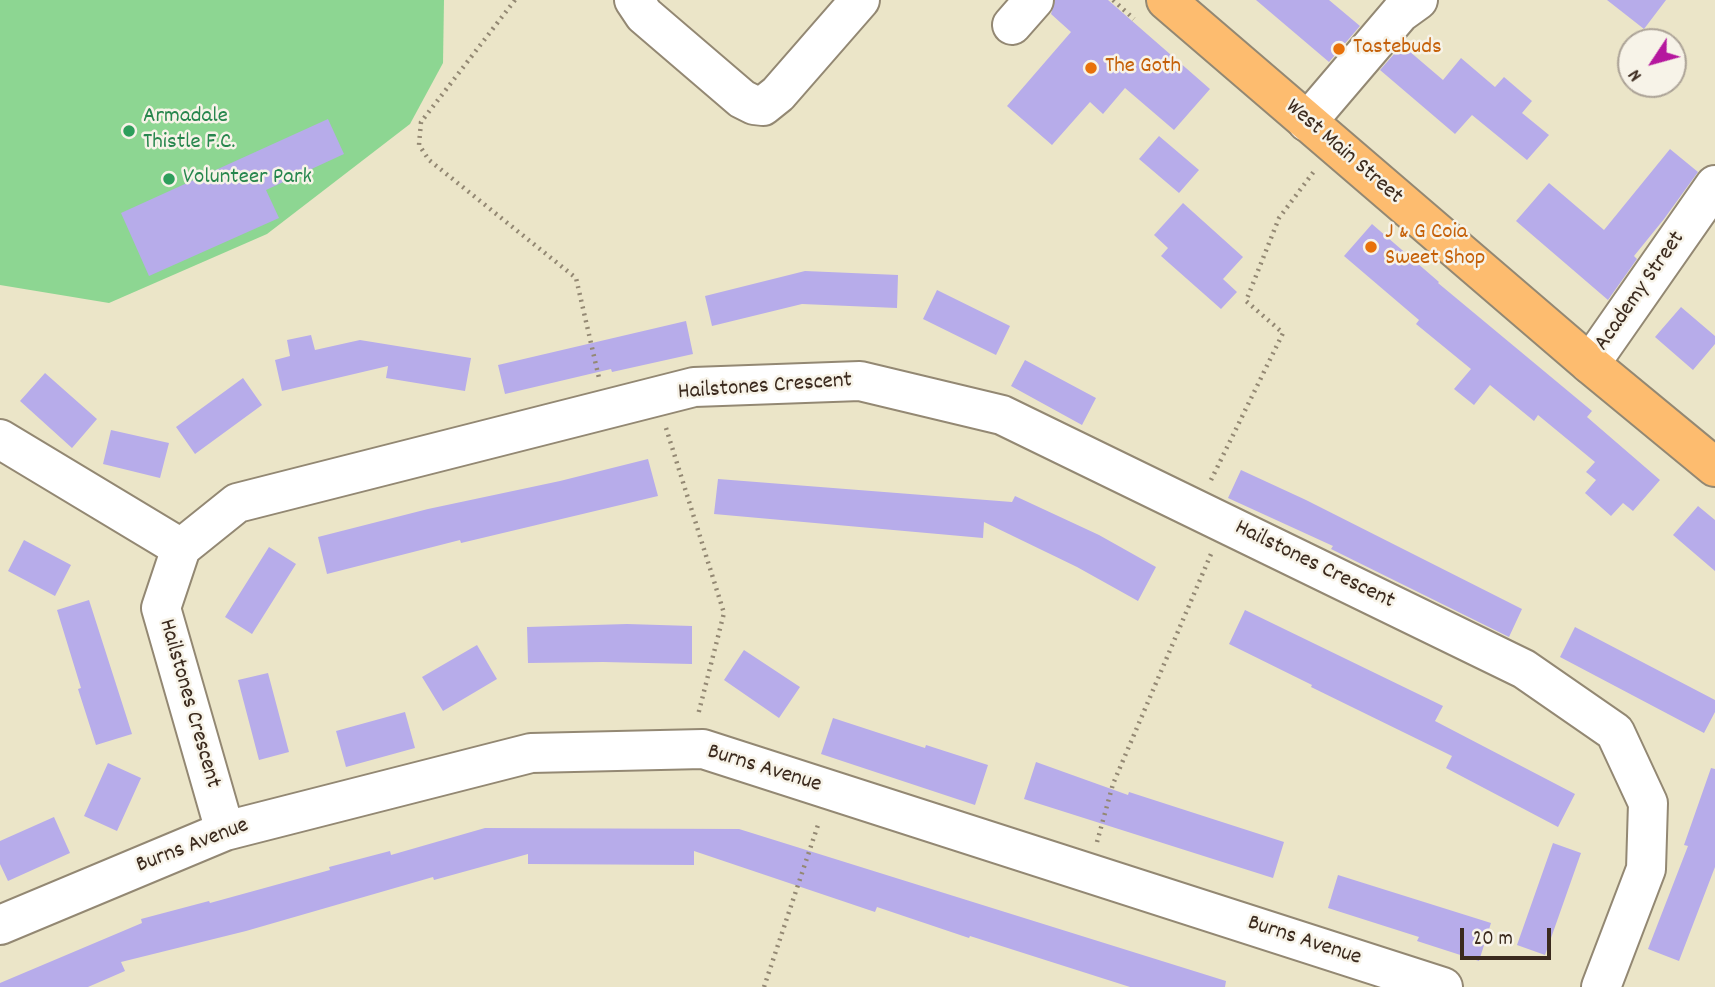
<!DOCTYPE html>
<style>
body{margin:0}
#map{position:relative;width:1715px;height:987px;overflow:hidden;background:#ebe5c8;font-family:Dekko,sans-serif}
canvas{display:block}
.north{position:absolute;left:1617px;top:28px;width:70px;height:70px;box-sizing:border-box;background:#f7f3e8;border:2px solid #aca397;border-radius:50%;rotate:234deg;font-size:19px;font-weight:700;line-height:28px;text-align:center;color:#3b2a1e}
.north::after{content:'';display:block;margin:auto;width:24px;height:32px;background:#b5179e;clip-path:polygon(50% 0,100% 100%,50% 72%,0 100%)}
.scale{position:absolute;left:1460px;top:928px;width:91px;height:32px;box-sizing:border-box;border:4px solid #3b2a1e;border-top:0;padding-left:9px;font-size:21px;line-height:24px;white-space:nowrap;color:#3b2a1e;-webkit-text-stroke:5px #f7f3e8;paint-order:stroke}
</style>
<div id="map">
<canvas width="1715" height="987"></canvas>
<div class="north">N</div>
<div class="scale">20 m</div>
</div>
<script>
const g = document.querySelector('canvas').getContext('2d');
g.lineJoin = 'round';
function fill(path, color) { g.fillStyle = color; g.fill(path, 'evenodd'); }
function strokePath(path, color, width, dash) { g.strokeStyle = color; g.lineWidth = width; g.lineCap = dash ? 'butt' : 'round'; g.setLineDash(dash || []); g.stroke(path); }
function label(font, color, halo, rows, align = 'center') {
  g.font = font + ' Dekko,sans-serif'; g.lineWidth = 5; g.setLineDash([]); g.textBaseline = 'middle'; g.strokeStyle = halo; g.fillStyle = color; for (const [text, x, y, turn = 0] of rows) {
    g.save(); g.translate(x, y); g.rotate((+turn || 0) * Math.PI / 180); g.textAlign = isNaN(turn) ? turn : align; if (halo) g.strokeText(text, 0, 0); g.fillText(text, 0, 0); g.restore();
  }
}
fill(new Path2D(`
 M 0,0 L 444,0 L 443,63 L 410,124 L 267,234 L 109,303 L 0,285 Z`), '#8dd692');
fill(new Path2D(`
 M 1055,0 L 1108,0 L 1210,89 L 1174,130 L 1125,88 L 1103,114 L 1090,102 L 1052,145 L 1007,106 L 1071,32 L 1051,14 Z
 M 1256,0 L 1329,0 L 1360,26 L 1329,62 Z
 M 1607,0 L 1666,0 L 1644,29 Z
 M 1402,45 L 1443,80 L 1461,58 L 1495,87 L 1504,77 L 1532,101 L 1522,113 L 1549,135 L 1527,160 L 1472,115 L 1455,134 L 1380,70 Z
 M 328,119 L 344,154 L 266,190 L 279,218 L 149,276 L 121,213 Z
 M 1159,136 L 1199,170 L 1179,193 L 1139,159 Z
 M 1670,149 L 1698,172 L 1664,219 L 1634,256 L 1637,259 L 1608,300 L 1516,221 L 1549,183 L 1604,230 Z
 M 1183,203 L 1243,257 L 1223,279 L 1237,292 L 1221,309 L 1161,256 L 1168,248 L 1154,235 Z
 M 1372,224 L 1439,282 L 1438,283 L 1592,411 L 1587,417 L 1660,480 L 1633,511 L 1623,503 L 1611,516 L 1585,493 L 1596,480 L 1586,472 L 1595,462 L 1538,415 L 1534,421 L 1490,385 L 1474,405 L 1454,389 L 1471,369 L 1416,324 L 1419,320 L 1344,256 Z
 M 805,271 L 898,275 L 897,308 L 802,304 L 712,326 L 705,296 Z
 M 937,290 L 1010,326 L 996,355 L 923,319 Z
 M 1681,307 L 1715,336 L 1715,344 L 1693,370 L 1655,337 Z
 M 686,321 L 693,354 L 612,372 L 611,369 L 505,394 L 498,365 Z
 M 311,335 L 315,350 L 360,340 L 471,358 L 465,391 L 386,378 L 388,366 L 282,391 L 275,360 L 290,356 L 287,340 Z
 M 1025,360 L 1096,398 L 1082,425 L 1011,386 Z
 M 45,373 L 97,419 L 72,448 L 20,401 Z
 M 243,378 L 262,405 L 195,454 L 176,427 Z
 M 111,430 L 169,443 L 160,478 L 103,464 Z
 M 648,459 L 658,496 L 461,543 L 460,540 L 327,574 L 318,537 L 428,509 L 560,481 Z
 M 1241,470 L 1306,500 L 1522,609 L 1509,637 L 1331,549 L 1333,546 L 1228,498 Z
 M 718,479 L 1012,502 L 1015,496 L 1099,535 L 1156,567 L 1138,601 L 1077,567 L 984,522 L 983,538 L 714,514 Z
 M 1698,506 L 1715,520 L 1715,571 L 1673,535 Z
 M 24,540 L 71,565 L 55,596 L 8,571 Z
 M 269,547 L 296,564 L 252,634 L 225,617 Z
 M 89,600 L 132,734 L 96,745 L 78,689 L 81,688 L 57,610 Z
 M 1245,610 L 1443,706 L 1435,721 L 1575,794 L 1558,827 L 1446,768 L 1452,756 L 1311,687 L 1312,685 L 1229,644 Z
 M 627,624 L 692,626 L 692,664 L 603,662 L 528,663 L 527,627 Z
 M 1575,627 L 1715,700 L 1715,712 L 1704,733 L 1560,657 Z
 M 477,645 L 497,679 L 443,711 L 422,677 Z
 M 744,650 L 800,687 L 779,718 L 724,680 Z
 M 268,673 L 289,752 L 259,760 L 238,680 Z
 M 405,712 L 415,748 L 346,767 L 336,731 Z
 M 833,718 L 925,748 L 926,745 L 988,765 L 975,805 L 821,754 Z
 M 1036,762 L 1128,795 L 1129,792 L 1284,842 L 1273,878 L 1024,799 Z
 M 108,763 L 141,778 L 117,831 L 84,816 Z
 M 1711,768 L 1715,769 L 1715,867 L 1679,961 L 1648,949 L 1688,846 L 1684,845 Z
 M 54,817 L 70,853 L 8,881 L 0,864 L 0,841 Z
 M 485,828 L 739,829 L 1226,981 L 1225,987 L 1130,987 L 970,936 L 969,938 L 877,907 L 875,912 L 694,851 L 694,865 L 528,864 L 528,854 L 434,880 L 433,877 L 246,931 L 121,962 L 125,971 L 88,987 L 0,987 L 0,983 L 142,923 L 141,919 L 209,901 L 210,903 L 330,870 L 329,867 L 390,851 L 391,855 Z
 M 1553,843 L 1581,853 L 1545,955 L 1517,945 Z
 M 1338,875 L 1491,923 L 1479,961 L 1417,941 L 1419,937 L 1328,908 Z`), '#b7acea');
const minor = new Path2D(`
 M 634,0 L 644,15 L 742,99 L 754,105 L 763,106 L 778,94 L 860,0
 M 1012,25 L 1034,0
 M 1307,122 L 1400,13 L 1418,0
 M 1590,364 L 1715,185
 M 0,439 L 181,548
 M 225,831 L 161,608 L 181,548 L 237,503 L 694,387 L 860,381 L 1002,415 L 1524,669 L 1615,732 L 1648,803 L 1646,869 L 1601,987
 M 0,925 L 225,831 L 531,753 L 703,749 L 1443,987`);
const major = new Path2D(`
 M 1166,0 L 1590,364 L 1715,467`);
strokePath(minor, '#938873', 42);
strokePath(major, '#938873', 42);
strokePath(new Path2D(`
 M 515,0 L 421,122 L 419,145 L 429,160 L 576,278 L 599,378
 M 1113,0 L 1134,19
 M 666,428 L 724,613 L 698,715
 M 1211,480 L 1283,333 L 1246,301 L 1279,218 L 1315,170
 M 1097,842 L 1113,784 L 1211,554
 M 764,987 L 819,822`), '#938873', 4.5, [2, 5]);
strokePath(minor, '#fff', 38);
strokePath(major, '#fdbc6f', 38);
for (const [x, y, r, color] of [
 [1339,49,7,"#e8710a"],
 [1091,68,7,"#e8710a"],
 [129,131,7,"#2e9e5b"],
 [169,179,7,"#2e9e5b"],
 [1371,247,7,"#e8710a"]
]) { const dot = new Path2D(); dot.arc(x, y, r, 0, 2 * Math.PI); g.fillStyle = color; g.fill(dot); strokePath(dot, '#f7f3e8', 2.5); }
label('23px', '#c56008', '#f7f3e8', [
 ["Tastebuds",1353,49],
 ["The Goth",1105,68],
 ["J & G Coia",1385,234],
 ["Sweet Shop",1385,260]
], 'left');
label('23px', '#27864d', '#f7f3e8', [
 ["Armadale",143,118],
 ["Thistle F.C.",143,144],
 ["Volunteer Park",183,179]
], 'left');
label('23px', '#3b2a1e', '#f7f3e8', [
 ["West Main Street",1343,153,41],
 ["Academy Street",1641,292,-55],
 ["Hailstones Crescent",765,388,-4],
 ["Hailstones Crescent",1314,566,26],
 ["Hailstones Crescent",188,704,74],
 ["Burns Avenue",764,770,17],
 ["Burns Avenue",193,847,-21],
 ["Burns Avenue",1304,942,18]
]);
</script>
